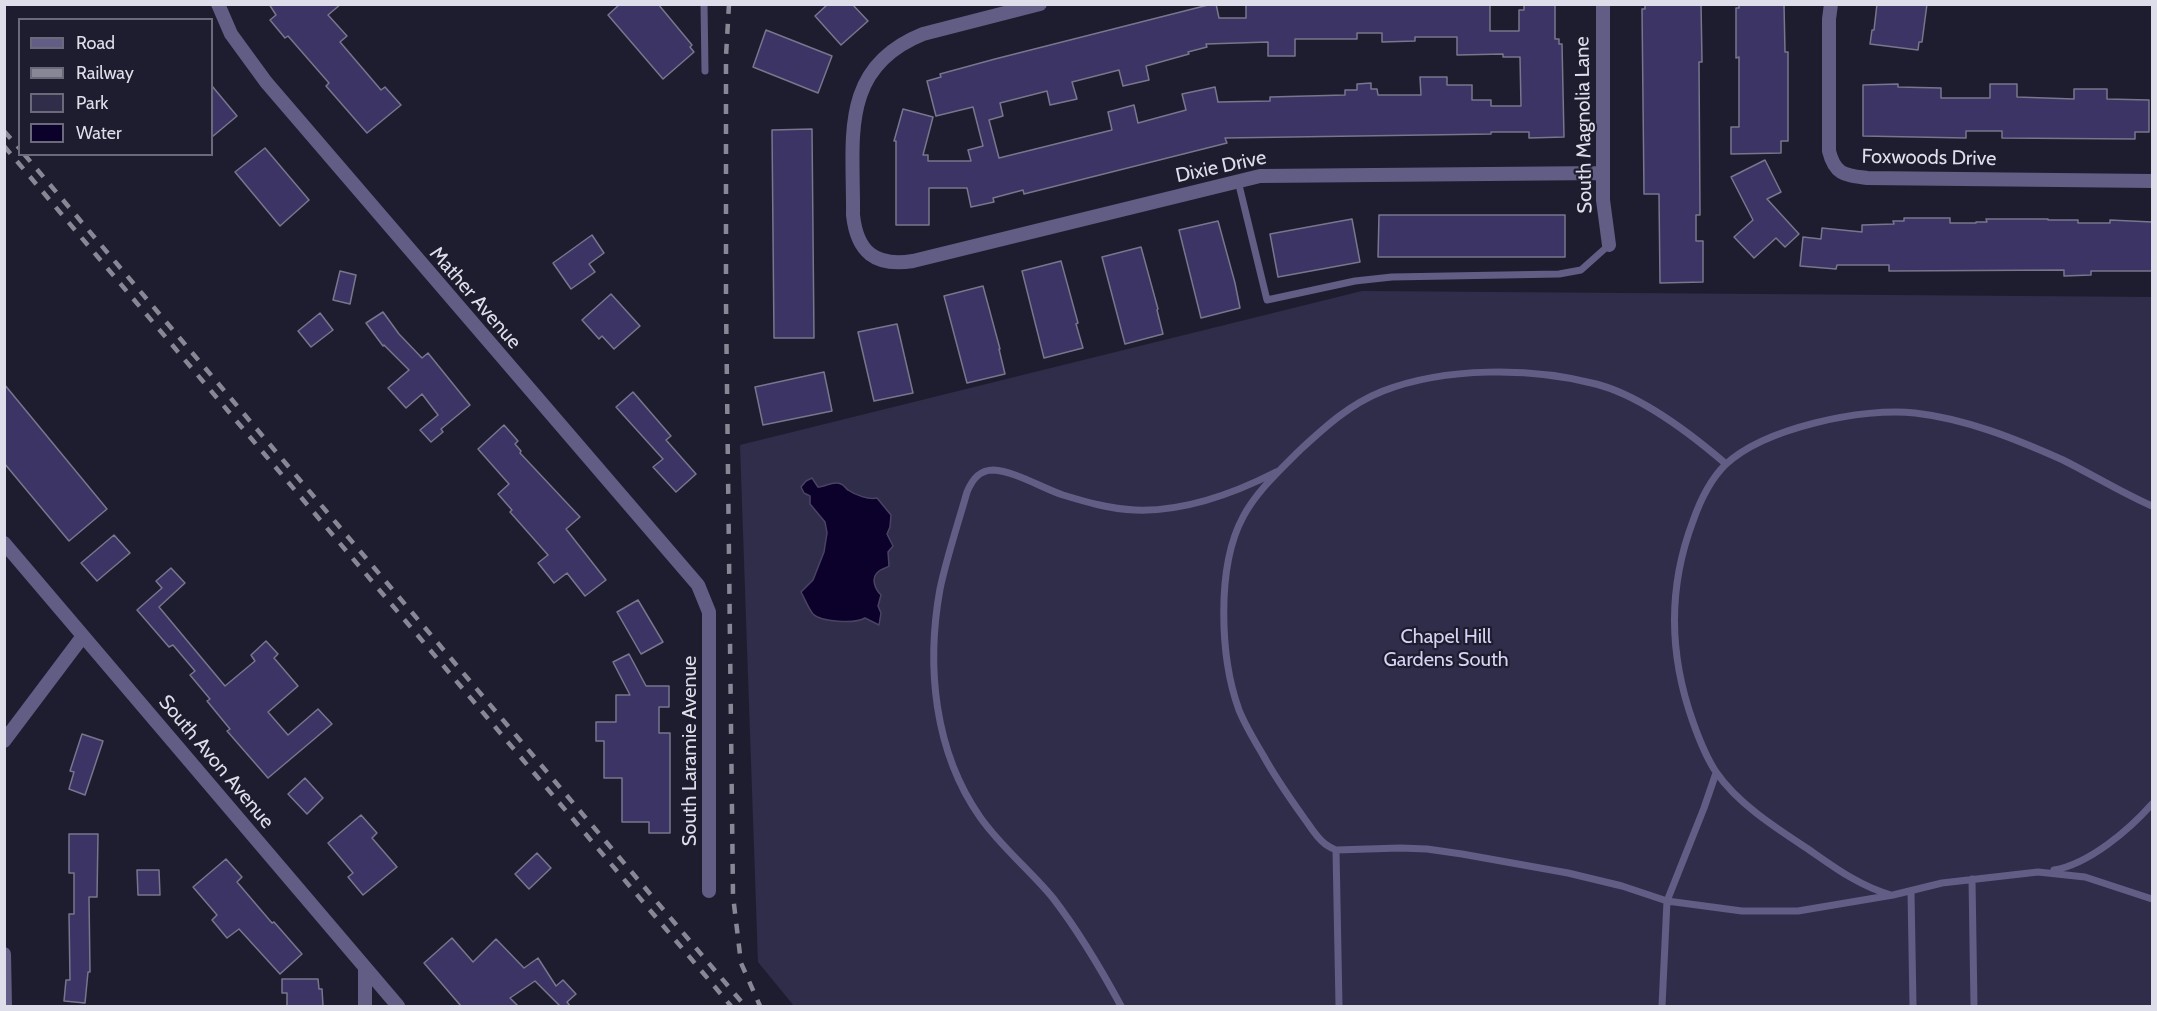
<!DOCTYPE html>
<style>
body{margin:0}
#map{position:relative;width:2157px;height:1011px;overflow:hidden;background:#1e1d2f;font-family:Cabin,sans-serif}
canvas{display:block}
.frame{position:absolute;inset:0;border:6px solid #dedeeb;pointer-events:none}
.legend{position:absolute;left:18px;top:18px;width:195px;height:138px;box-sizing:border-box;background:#1e1d2f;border:2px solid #6b6a7a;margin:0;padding:8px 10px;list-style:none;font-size:18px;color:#dedeeb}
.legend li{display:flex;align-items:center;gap:12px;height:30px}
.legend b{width:30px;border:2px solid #6b6a7a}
</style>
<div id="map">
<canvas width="2157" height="1011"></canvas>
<div class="frame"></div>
<ul class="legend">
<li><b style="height:8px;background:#615d85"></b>Road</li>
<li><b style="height:8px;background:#878796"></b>Railway</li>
<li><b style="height:16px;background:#302d4b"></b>Park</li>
<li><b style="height:16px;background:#0c012a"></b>Water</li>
</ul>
</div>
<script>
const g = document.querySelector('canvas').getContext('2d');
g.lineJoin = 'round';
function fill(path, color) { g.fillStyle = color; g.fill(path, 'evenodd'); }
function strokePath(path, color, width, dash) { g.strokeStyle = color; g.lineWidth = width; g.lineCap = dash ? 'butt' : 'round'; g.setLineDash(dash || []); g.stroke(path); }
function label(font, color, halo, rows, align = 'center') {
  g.font = font + ' Cabin,sans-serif'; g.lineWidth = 4.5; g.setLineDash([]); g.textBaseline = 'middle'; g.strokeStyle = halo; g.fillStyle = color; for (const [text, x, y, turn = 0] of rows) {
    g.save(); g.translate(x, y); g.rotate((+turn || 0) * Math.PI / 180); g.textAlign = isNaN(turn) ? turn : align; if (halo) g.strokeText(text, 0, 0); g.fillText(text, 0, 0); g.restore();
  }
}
fill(new Path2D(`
 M 1362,291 L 2152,297 L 2152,1006 L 794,1006 L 758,962 L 740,445 Z`), '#302d4b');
const water = new Path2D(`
 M 812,478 L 818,487 C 825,487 834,480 841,484 C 844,485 846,489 848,490 C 855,495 869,500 877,498 L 891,515 L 890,527 L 887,534 L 893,546 L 888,552 L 889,566 C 886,568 882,569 879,571 C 870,578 875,589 881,595 L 878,606 L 881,613 L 879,625 L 865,618 C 855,624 821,622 813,614 C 808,608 805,599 801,592 L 813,580 L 824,552 L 827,533 L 825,522 L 810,504 L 810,496 L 804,493 L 801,487 L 806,481 Z`);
fill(water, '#0c012a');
strokePath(water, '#4b4364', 1.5);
const building = new Path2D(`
 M 269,4 L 341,4 L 328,15 L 347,36 L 340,42 L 381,90 L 385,87 L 401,105 L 367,133 L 326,86 L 329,83 L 288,36 L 285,38 L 270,20 L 276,15 Z
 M 620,4 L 658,4 L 692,45 L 690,47 L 694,52 L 663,79 L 608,15 Z
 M 828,4 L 852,4 L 868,21 L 841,45 L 815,16 Z
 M 1212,4 L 1216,4 L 1219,18 L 1246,18 L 1246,4 L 1490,4 L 1490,31 L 1519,31 L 1519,10 L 1524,10 L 1524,4 L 1555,4 L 1555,39 L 1559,39 L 1559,44 L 1562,44 L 1564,137 L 1529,138 L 1529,132 L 1491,132 L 1491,134 L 1225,138 L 1227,143 L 1024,194 L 1023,190 L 993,198 L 994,202 L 971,207 L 967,188 L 929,188 L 929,225 L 896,225 L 896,141 L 894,141 L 903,109 L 933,117 L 923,155 L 928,155 L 928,161 L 971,161 L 968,150 L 983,146 L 973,107 L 936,116 L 927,81 L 941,77 L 940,74 L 995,59 ZM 1357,33 L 1382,33 L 1382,42 L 1415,41 L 1415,37 L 1457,37 L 1457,55 L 1503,54 L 1503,57 L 1520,57 L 1521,106 L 1491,106 L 1491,100 L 1472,100 L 1472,85 L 1447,85 L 1447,77 L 1420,77 L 1421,95 L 1378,95 L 1377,89 L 1371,89 L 1371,83 L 1357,84 L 1357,90 L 1345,90 L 1345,95 L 1270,97 L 1270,101 L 1218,102 L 1215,87 L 1182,94 L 1186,110 L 1138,123 L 1134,105 L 1108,112 L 1112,130 L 999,158 L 989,120 L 1003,116 L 1000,103 L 1047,91 L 1050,105 L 1077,99 L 1072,82 L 1119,70 L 1123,86 L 1149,80 L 1146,66 L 1189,54 L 1188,52 L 1207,47 L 1206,44 L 1268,42 L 1268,56 L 1295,56 L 1295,39 L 1357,39 Z
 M 1645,4 L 1701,4 L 1702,62 L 1699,62 L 1700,215 L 1696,215 L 1696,241 L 1703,241 L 1703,282 L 1660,283 L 1659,194 L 1644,194 L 1642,9 L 1645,9 Z
 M 1739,4 L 1784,4 L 1785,52 L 1788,52 L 1788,141 L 1781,141 L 1781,153 L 1731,154 L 1731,127 L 1739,127 L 1739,57 L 1736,58 L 1736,8 L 1739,8 Z
 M 1877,4 L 1927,4 L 1922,42 L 1919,42 L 1918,50 L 1870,44 L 1872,30 L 1874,30 Z
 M 766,30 L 832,56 L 818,93 L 753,67 Z
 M 1898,84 L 1898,87 L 1941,88 L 1941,98 L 1990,98 L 1990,84 L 2017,84 L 2017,97 L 2074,99 L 2074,89 L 2107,89 L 2107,99 L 2149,100 L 2149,132 L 2135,132 L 2135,139 L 2002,138 L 2002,131 L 1966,131 L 1966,138 L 1863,136 L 1863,85 Z
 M 212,86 L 237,116 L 212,137 Z
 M 812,129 L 814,338 L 774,338 L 772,130 Z
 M 265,148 L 309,200 L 280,226 L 235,172 Z
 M 1765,160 L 1781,192 L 1767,199 L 1799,234 L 1785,247 L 1776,238 L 1754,258 L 1734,237 L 1753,220 L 1731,177 Z
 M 1379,215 L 1565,215 L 1565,257 L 1378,257 Z
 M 1904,218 L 1950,218 L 1950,223 L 1976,223 L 1976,222 L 1987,222 L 1986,219 L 2048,219 L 2048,220 L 2078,220 L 2078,223 L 2110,223 L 2110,220 L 2152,222 L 2152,271 L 2091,271 L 2091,275 L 2064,276 L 2064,270 L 1889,271 L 1889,265 L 1837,265 L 1836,269 L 1800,266 L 1803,237 L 1821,239 L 1822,228 L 1862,232 L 1862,225 L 1894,224 L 1893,221 L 1904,221 Z
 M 1352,219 L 1360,262 L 1278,277 L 1270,234 Z
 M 1218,221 L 1235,283 L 1240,308 L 1201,318 L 1179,230 Z
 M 592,235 L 604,253 L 589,264 L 595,272 L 571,289 L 553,263 Z
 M 1141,247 L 1158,309 L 1157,310 L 1163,334 L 1125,344 L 1102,257 Z
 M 1061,261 L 1078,323 L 1076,324 L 1083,348 L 1044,358 L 1022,271 Z
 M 340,271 L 356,275 L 350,304 L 333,300 Z
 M 983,286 L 1000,349 L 999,349 L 1005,374 L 967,383 L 944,296 Z
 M 611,294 L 640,326 L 614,349 L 602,336 L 599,339 L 582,320 Z
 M 383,312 L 399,334 L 422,358 L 428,353 L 470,405 L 441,429 L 443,432 L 431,442 L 420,430 L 438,415 L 422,394 L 406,408 L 388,388 L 409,370 L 384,345 L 383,346 L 366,323 Z
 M 320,313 L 333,330 L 311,347 L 298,331 Z
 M 897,324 L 913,393 L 874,401 L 858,332 Z
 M 824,372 L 832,411 L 763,425 L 755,387 Z
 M 4,384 L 107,509 L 69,541 L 4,463 Z
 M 633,392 L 671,436 L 666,440 L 696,474 L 676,492 L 653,467 L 663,459 L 616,407 Z
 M 504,425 L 518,441 L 515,444 L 521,451 L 520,453 L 580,517 L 566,529 L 606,580 L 585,596 L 567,573 L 554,583 L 538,563 L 548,555 L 510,512 L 512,510 L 498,494 L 509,484 L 478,449 Z
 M 114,535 L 130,553 L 97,581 L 81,563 Z
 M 171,568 L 185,583 L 159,607 L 225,686 L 255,661 L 251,655 L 266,641 L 278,654 L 274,658 L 298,686 L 268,712 L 288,735 L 318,709 L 332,724 L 268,778 L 227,731 L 230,729 L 207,701 L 210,699 L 190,675 L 195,671 L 173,645 L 169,647 L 137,610 L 162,588 L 156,581 Z
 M 638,600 L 663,642 L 641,654 L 617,612 Z
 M 629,654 L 646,686 L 669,686 L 669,707 L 659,707 L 659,733 L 670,733 L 670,833 L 649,833 L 649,822 L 622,822 L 622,778 L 604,778 L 604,741 L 596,741 L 596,722 L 616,722 L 616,695 L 630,695 L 613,662 Z
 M 82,734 L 103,741 L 85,795 L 69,789 L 74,772 L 70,771 Z
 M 305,778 L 323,798 L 307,814 L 288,794 Z
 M 361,815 L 377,833 L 372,838 L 397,867 L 363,895 L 348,877 L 353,873 L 328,843 Z
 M 69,834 L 98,834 L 97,897 L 89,897 L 90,972 L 88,972 L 85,1003 L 64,1001 L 66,980 L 70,980 L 69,914 L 74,914 L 74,873 L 69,873 Z
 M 537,853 L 551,868 L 529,889 L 515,874 Z
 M 226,859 L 242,877 L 237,882 L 272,923 L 274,922 L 302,954 L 280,974 L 239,929 L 227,938 L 212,920 L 217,915 L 193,887 Z
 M 137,870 L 159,870 L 160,895 L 138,895 Z
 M 452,938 L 473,962 L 496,939 L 524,968 L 538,958 L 556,986 L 563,980 L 576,994 L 567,1002 L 570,1006 L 560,1006 L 535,981 L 510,998 L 518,1006 L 461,1006 L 424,963 Z
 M 282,979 L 318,979 L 319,989 L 322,989 L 323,1006 L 287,1006 L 287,993 L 282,993 Z`);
fill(building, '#3b3464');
strokePath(building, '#78768d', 1.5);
strokePath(new Path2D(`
 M 704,4 L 705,71
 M 1238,181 L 1267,300 L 1355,281 L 1392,277 L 1559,274 L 1581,270 L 1609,245
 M 1726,464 C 1690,433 1642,396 1596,384 C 1531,367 1445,367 1383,391 C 1350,404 1326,426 1300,450 C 1280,470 1256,492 1243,517 C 1216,567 1220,658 1239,710 C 1245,725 1254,740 1263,755 C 1275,777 1289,797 1304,818 C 1310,826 1316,837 1324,843 C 1327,846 1332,848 1336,850 L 1400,848 L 1427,849 L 1462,854 L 1568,873 L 1622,886 L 1667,901 L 1742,911 L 1798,911 L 1893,895 L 1942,883 L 2038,872 L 2085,877 L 2152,899
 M 1336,850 L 1339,1006
 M 2054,870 C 2089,864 2129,830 2152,804
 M 1972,879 L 1974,1006
 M 1911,891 L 1913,1006
 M 1891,895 C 1859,886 1834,867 1808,849 C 1776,828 1738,804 1716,772 C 1706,757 1699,739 1693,722 C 1669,655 1668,587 1693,521 C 1700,501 1710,480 1725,465 C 1764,428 1863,407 1915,413 C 1967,419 2016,439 2063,460 C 2093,475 2122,493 2152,506
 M 1121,1006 C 1101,969 1079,932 1053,898 C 1030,870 1001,847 980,817 C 934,751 926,666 940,589 C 947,556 958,524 967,492 C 972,480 979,470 993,470 C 1015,471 1042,488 1063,495 C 1086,502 1110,509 1135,510 C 1184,512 1233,494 1276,472
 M 1662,1006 L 1667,901 L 1704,808 L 1716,773`), '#615d85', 7);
strokePath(new Path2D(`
 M 218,4 L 231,34 L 266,82 L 698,585 L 709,612 L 709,891
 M 1040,4 L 923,34 C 838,68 854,140 853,215 C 857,252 875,267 913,261 L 1260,176 L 1602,173
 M 1603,4 L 1603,200 L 1609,245
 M 1831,4 L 1829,19 L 1829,151 C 1835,175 1845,175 1867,178 L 2152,181
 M 4,543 L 398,1006
 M 4,741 L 83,636
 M 4,954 L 5,1006
 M 365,968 L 365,1006`), '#615d85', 14);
strokePath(new Path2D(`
 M 729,4 L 726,56 L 726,302 L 733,896 L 741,963 L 760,1006
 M 4,131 L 20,149
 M 4,146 L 731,1006
 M 24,154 L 745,1006`), '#878796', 4.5, [10, 10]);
label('20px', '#dedeeb', '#1e1d2f', [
 ["South Magnolia Lane",1584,125,-91],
 ["Foxwoods Drive",1929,158,1],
 ["Dixie Drive",1221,167,-12],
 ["Mather Avenue",475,298,49],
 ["South Laramie Avenue",690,751,-90],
 ["South Avon Avenue",216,762,50]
]);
label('20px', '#d5d3f3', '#1e1d2f', [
 ["Chapel Hill",1446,637],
 ["Gardens South",1446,660]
]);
</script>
